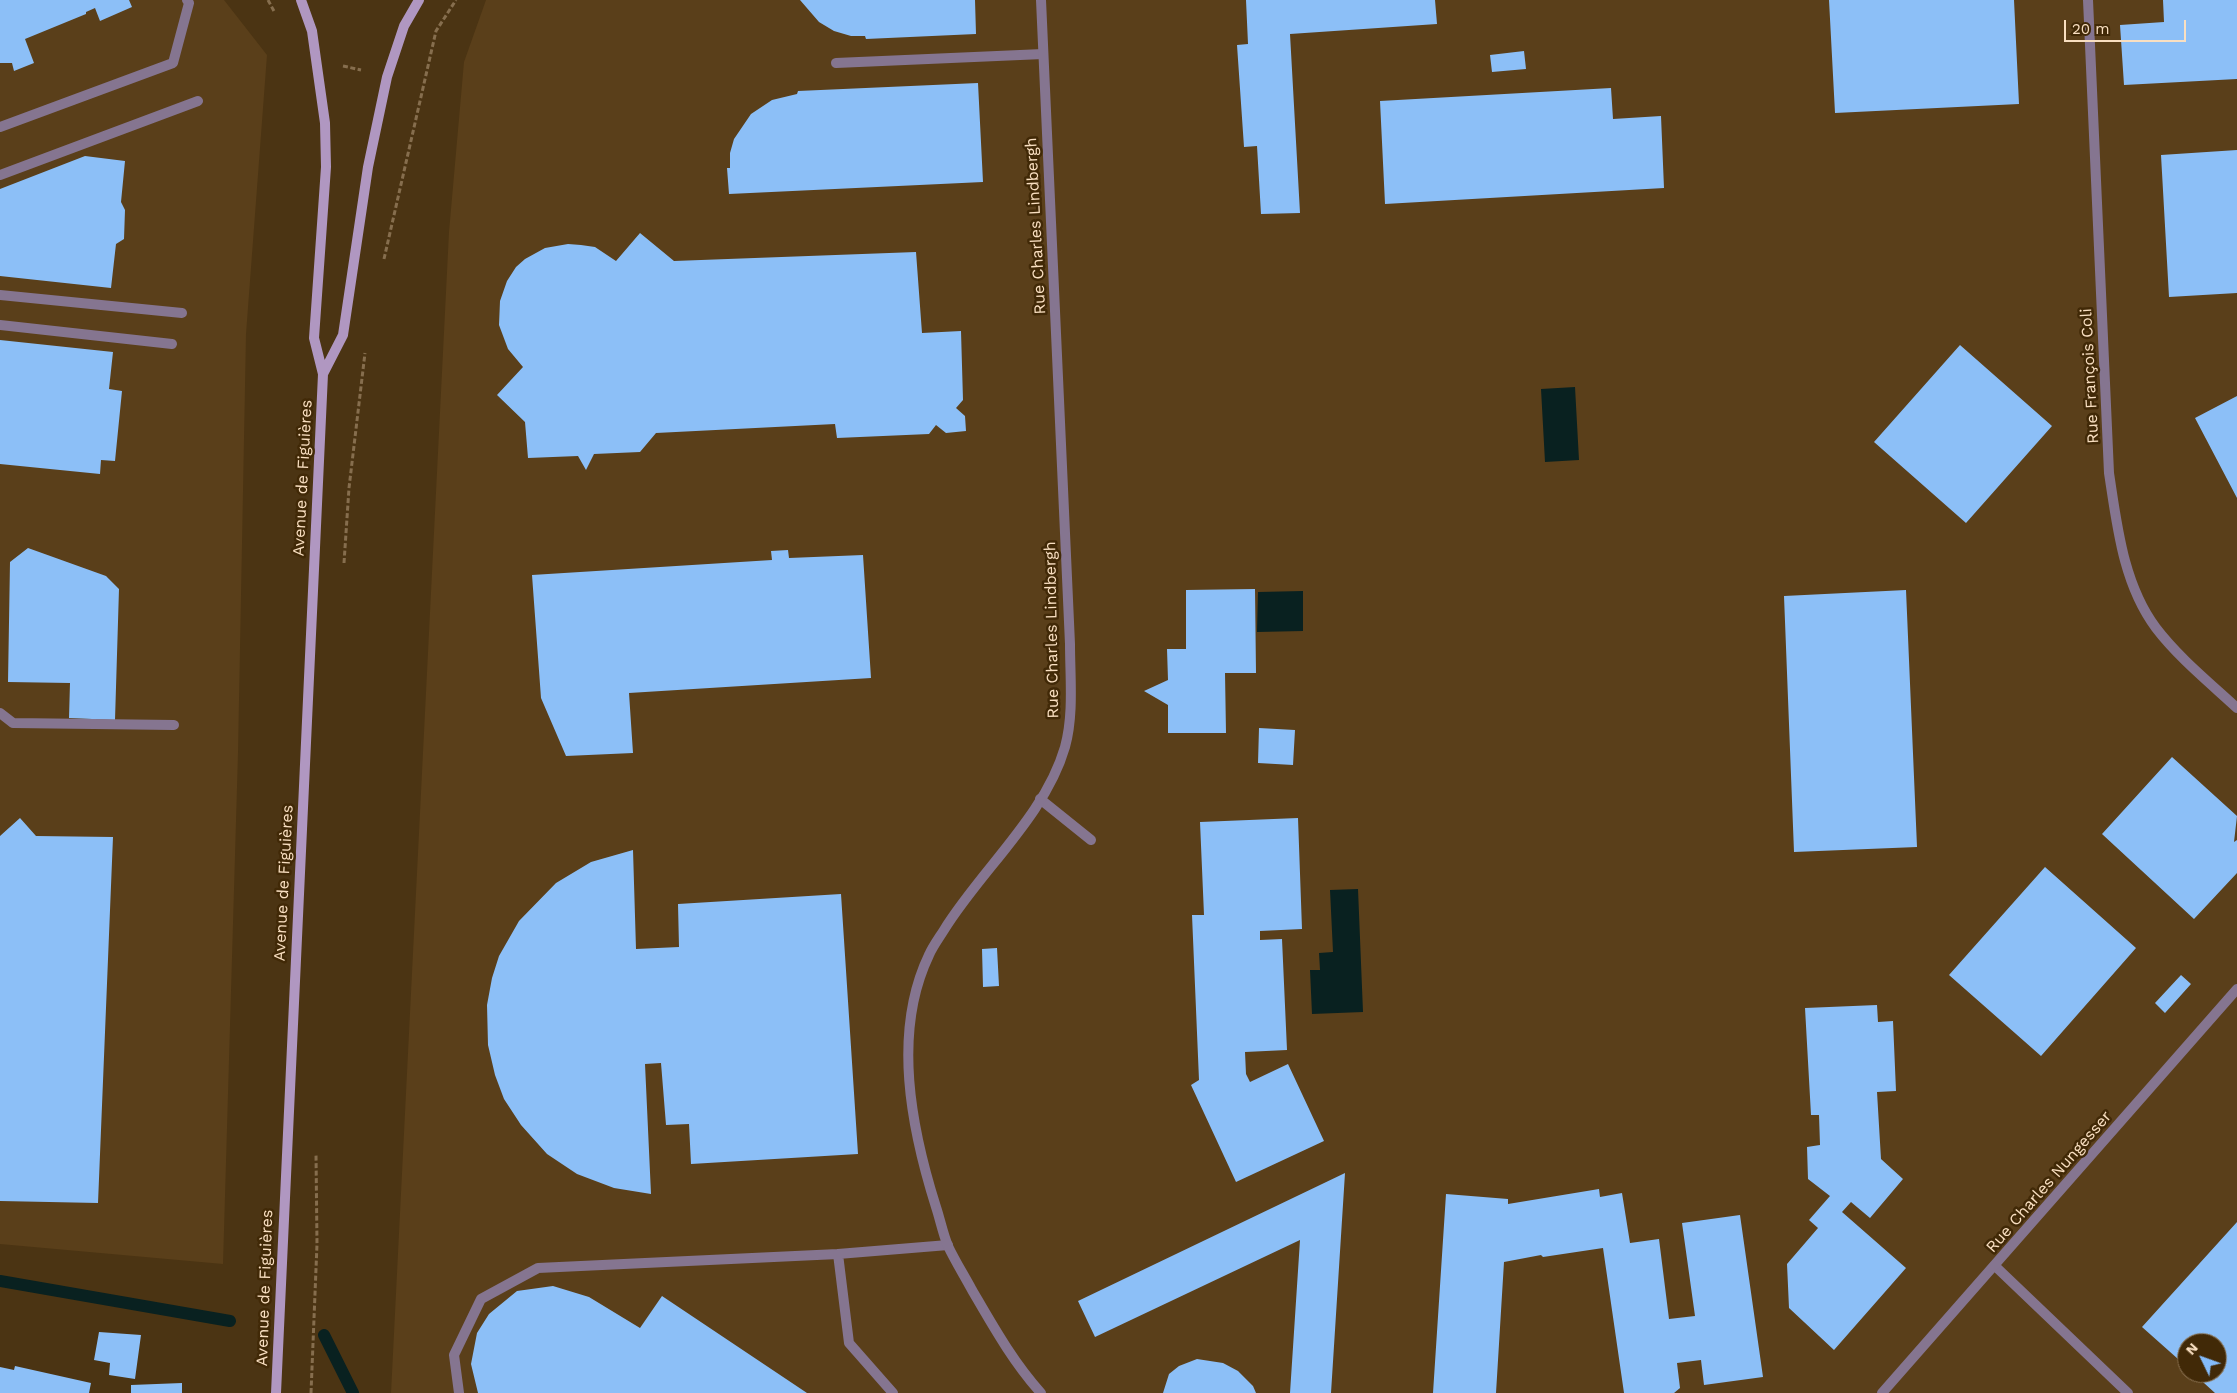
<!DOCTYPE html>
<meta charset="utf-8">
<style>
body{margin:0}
#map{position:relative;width:2237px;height:1393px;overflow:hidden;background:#4b3413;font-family:"Work Sans",sans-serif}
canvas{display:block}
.north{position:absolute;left:2177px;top:1333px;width:50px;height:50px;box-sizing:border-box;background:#412907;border:1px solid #8b7251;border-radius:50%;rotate:312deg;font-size:14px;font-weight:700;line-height:20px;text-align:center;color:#f9dfc1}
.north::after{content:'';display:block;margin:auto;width:18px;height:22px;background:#84bcfb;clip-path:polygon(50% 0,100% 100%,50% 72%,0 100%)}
.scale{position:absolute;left:2064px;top:20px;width:122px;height:22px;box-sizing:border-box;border:2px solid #f9dfc1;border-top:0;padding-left:6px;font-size:15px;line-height:18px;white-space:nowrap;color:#f9dfc1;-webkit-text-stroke:4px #412907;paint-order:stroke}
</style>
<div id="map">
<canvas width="2237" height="1393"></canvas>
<div class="north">N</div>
<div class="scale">20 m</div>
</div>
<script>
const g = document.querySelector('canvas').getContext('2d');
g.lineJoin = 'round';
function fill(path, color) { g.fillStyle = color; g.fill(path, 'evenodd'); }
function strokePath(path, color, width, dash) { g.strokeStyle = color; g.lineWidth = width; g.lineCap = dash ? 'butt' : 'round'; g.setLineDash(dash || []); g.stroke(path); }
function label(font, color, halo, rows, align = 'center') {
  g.font = font + ' "Work Sans",sans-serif'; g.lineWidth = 5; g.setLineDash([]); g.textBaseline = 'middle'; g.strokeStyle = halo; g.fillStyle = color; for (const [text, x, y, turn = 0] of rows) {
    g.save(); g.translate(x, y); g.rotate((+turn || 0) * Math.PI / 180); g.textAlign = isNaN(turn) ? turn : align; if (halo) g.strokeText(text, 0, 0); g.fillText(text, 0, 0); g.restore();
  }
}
fill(new Path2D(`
 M 0,0 L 224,0 L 267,55 L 246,334 L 238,753 L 223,1264 L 0,1244 Z
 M 486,0 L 2237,0 L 2237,1393 L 391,1393 L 449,232 L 464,62 ZM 2187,1343 L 2217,1343 L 2217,1373 L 2187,1373 Z`), '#5a3f1a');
fill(new Path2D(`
 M 1575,387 L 1579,460 L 1545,462 L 1541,389 Z
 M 1303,591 L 1303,631 L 1257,632 L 1258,592 Z
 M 1358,889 L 1363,1012 L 1312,1014 L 1310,970 L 1320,970 L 1319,953 L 1333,952 L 1330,890 Z`), '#092120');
strokePath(new Path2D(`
 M 0,1281 L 230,1321
 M 324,1335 L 353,1393`), '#092120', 12);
fill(new Path2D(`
 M 0,0 L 129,0 L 132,7 L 100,21 L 95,8 L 86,12 L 86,14 L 25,39 L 34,63 L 14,71 L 12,63 L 0,63 Z
 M 800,0 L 975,0 L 976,34 L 866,39 L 865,36 L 851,36 L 834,31 L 819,22 Z
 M 1246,0 L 1435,0 L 1437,24 L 1290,34 L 1300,213 L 1261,214 L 1257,146 L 1244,147 L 1237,45 L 1248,44 Z
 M 1829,0 L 2014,0 L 2019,104 L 1835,113 Z
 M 2163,0 L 2237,0 L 2237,79 L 2124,85 L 2120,25 L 2164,22 Z
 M 1524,51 L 1526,69 L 1492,72 L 1490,55 Z
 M 978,83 L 983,182 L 729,194 L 727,168 L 730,168 L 730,153 L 734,139 L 751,114 L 772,100 L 797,94 L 798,91 Z
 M 1611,88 L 1613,119 L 1661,116 L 1664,188 L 1385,204 L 1380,101 Z
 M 2237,150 L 2237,293 L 2169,297 L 2161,155 Z
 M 85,156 L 125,161 L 121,202 L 125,210 L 124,239 L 116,244 L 111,288 L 0,276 L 0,189 Z
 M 640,233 L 674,261 L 916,252 L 922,333 L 961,331 L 963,400 L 956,408 L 965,416 L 966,431 L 946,433 L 936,425 L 929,434 L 837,438 L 835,424 L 656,433 L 640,452 L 594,454 L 586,470 L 578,456 L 528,458 L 525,422 L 497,395 L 523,367 L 508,349 L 499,325 L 500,301 L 507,281 L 516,267 L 525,259 L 545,248 L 568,244 L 581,245 L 595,247 L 616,261 Z
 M 0,340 L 113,352 L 109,389 L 122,391 L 115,461 L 101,460 L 100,474 L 0,464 Z
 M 1960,345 L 2052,426 L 1966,523 L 1874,442 Z
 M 2237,396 L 2237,498 L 2195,418 Z
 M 28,548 L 106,576 L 119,589 L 115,720 L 69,718 L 70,683 L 8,682 L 10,562 Z
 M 788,550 L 789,558 L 863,555 L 871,678 L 629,693 L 633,753 L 566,756 L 541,698 L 532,575 L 772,560 L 771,551 Z
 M 1255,589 L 1256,673 L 1225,673 L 1226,733 L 1168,733 L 1168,705 L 1144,691 L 1168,680 L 1167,649 L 1186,649 L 1186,590 Z
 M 1906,590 L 1917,847 L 1794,852 L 1784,596 Z
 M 1259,728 L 1295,730 L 1293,765 L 1258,763 Z
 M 2172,757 L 2237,816 L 2234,842 L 2237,840 L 2237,873 L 2194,919 L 2102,834 Z
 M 20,818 L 36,836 L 113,837 L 98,1203 L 0,1201 L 0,836 Z
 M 1298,818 L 1302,929 L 1260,931 L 1260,940 L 1282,939 L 1287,1050 L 1245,1052 L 1246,1074 L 1250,1082 L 1288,1064 L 1324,1141 L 1236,1182 L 1191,1085 L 1199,1080 L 1192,915 L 1204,915 L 1200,822 Z
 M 633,850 L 636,949 L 679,947 L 678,904 L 841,894 L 858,1154 L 691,1164 L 689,1124 L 666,1125 L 661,1063 L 645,1064 L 651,1194 L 614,1188 L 577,1174 L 547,1154 L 521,1125 L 504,1099 L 495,1075 L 488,1045 L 487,1005 L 492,978 L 499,956 L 519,921 L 556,883 L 591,862 Z
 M 2045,867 L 2136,948 L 2041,1056 L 1949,975 Z
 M 997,948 L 999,986 L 983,987 L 982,949 Z
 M 2181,975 L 2191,984 L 2165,1013 L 2155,1003 Z
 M 1877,1005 L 1878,1022 L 1893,1021 L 1896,1091 L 1877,1092 L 1881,1159 L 1903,1179 L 1870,1218 L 1851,1202 L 1842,1212 L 1906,1268 L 1834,1350 L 1789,1308 L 1787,1264 L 1818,1228 L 1809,1220 L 1830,1196 L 1808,1179 L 1807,1147 L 1820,1145 L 1819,1115 L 1811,1115 L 1805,1008 Z
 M 1345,1173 L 1331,1393 L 1290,1393 L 1300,1240 L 1095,1337 L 1078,1301 Z
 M 1599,1189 L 1600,1197 L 1622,1193 L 1630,1243 L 1659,1239 L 1669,1319 L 1695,1316 L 1682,1223 L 1740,1215 L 1763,1377 L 1704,1385 L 1701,1360 L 1677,1363 L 1680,1388 L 1674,1393 L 1624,1393 L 1603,1248 L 1543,1257 L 1541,1255 L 1504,1262 L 1496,1393 L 1433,1393 L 1446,1194 L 1508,1199 L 1508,1204 Z
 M 2237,1222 L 2237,1393 L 2215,1393 L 2193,1373 L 2217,1373 L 2217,1343 L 2187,1343 L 2187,1367 L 2142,1327 Z
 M 553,1286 L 589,1297 L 640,1328 L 662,1296 L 807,1393 L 478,1393 L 471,1364 L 477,1333 L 489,1314 L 517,1291 Z
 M 99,1332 L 141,1335 L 135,1379 L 109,1375 L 110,1363 L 94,1360 Z
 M 1197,1359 L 1223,1363 L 1238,1371 L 1253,1386 L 1256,1393 L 1163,1393 L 1169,1374 L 1179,1366 Z
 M 15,1366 L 91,1383 L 89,1393 L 0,1393 L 0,1367 L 14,1370 Z
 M 182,1383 L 182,1393 L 131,1393 L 131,1385 Z`), '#8cbff7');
strokePath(new Path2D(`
 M 268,0 L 275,13
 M 343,66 L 361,70
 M 384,259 L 436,31 L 456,0
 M 344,563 L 349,488 L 365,353
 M 311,1393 L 317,1244 L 316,1154`), '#866e4e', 3, [5, 2.5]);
strokePath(new Path2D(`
 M 836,63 L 1043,54
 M 0,127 L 173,63 L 189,3 L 187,0
 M 0,175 L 198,101
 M 0,295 L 182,313
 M 0,325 L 172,344
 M 0,713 L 13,723 L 174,725
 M 1040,799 L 1091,840
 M 838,1254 L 849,1343 L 893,1393
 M 1995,1266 L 2128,1393
 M 459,1393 L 454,1355 L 481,1299 L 538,1268 L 838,1254 L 948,1245`), '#857590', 10);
strokePath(new Path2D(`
 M 1041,0 L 1070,644 C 1070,677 1074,715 1065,747 C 1045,816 981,870 944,930 C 939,938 933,946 929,955 C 892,1032 911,1128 936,1207 C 940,1219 943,1234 948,1246 C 955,1261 964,1275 972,1290 C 993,1326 1013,1362 1041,1393
 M 2088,0 L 2109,473 C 2117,525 2123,584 2156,628 C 2178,657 2210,683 2237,708
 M 1882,1393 L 2237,989`), '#857590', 10);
strokePath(new Path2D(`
 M 323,374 L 343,335 L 368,167 L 387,77 L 404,26 L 419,0
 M 276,1393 L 323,374 L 314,338 L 326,167 L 325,123 L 312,31 L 301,0`), '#b097c1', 10);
label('16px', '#f9dfc1', '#412907', [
 ["Rue Charles Lindbergh",1036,226,-93],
 ["Rue François Coli",2090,376,-93],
 ["Avenue de Figuières",303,478,-87],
 ["Rue Charles Lindbergh",1052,630,-91],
 ["Avenue de Figuières",284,883,-87],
 ["Rue Charles Nungesser",2049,1182,-49],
 ["Avenue de Figuières",265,1288,-88]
]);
</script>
